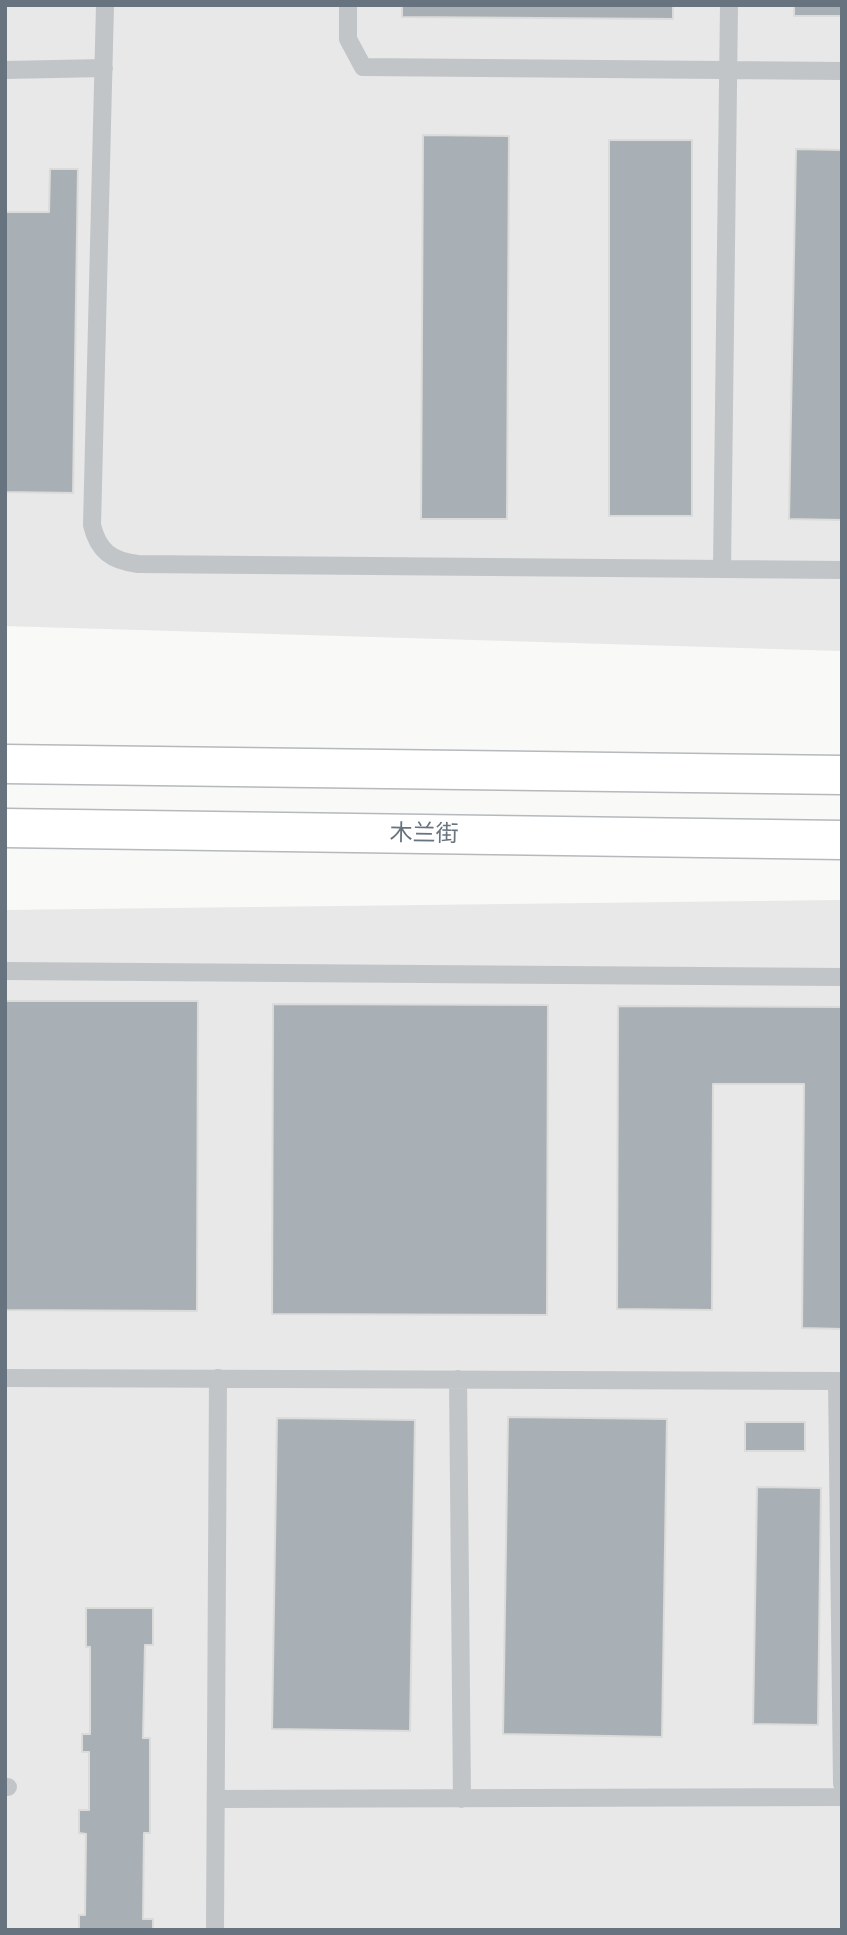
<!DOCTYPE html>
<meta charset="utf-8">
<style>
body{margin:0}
#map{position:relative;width:847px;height:1935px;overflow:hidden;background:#f9f9f7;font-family:Montserrat,sans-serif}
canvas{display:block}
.frame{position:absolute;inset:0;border:7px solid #67747f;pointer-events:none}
</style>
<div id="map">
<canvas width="847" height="1935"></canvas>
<div class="frame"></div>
</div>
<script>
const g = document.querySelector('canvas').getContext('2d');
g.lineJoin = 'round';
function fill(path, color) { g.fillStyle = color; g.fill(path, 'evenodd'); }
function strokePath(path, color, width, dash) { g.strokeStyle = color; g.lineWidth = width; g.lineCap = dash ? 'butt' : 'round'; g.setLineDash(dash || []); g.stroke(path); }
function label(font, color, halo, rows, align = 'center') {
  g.font = font + ' Montserrat,"Noto Sans SC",sans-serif'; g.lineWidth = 7; g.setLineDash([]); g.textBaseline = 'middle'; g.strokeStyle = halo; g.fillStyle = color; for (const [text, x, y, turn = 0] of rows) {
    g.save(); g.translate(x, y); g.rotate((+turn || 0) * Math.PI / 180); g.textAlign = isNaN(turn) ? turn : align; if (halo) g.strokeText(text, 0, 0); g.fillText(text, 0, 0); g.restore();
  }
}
fill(new Path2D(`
 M 5,5 L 842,5 L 842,651 L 5,626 Z
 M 842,900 L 842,1930 L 5,1930 L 5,910 Z`), '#e7e8e7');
const building = new Path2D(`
 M 402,5 L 673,5 L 673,19 L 402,17 Z
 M 794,5 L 842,5 L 842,16 L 794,16 Z
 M 423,135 L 509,136 L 507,519 L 421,519 Z
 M 609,140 L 692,140 L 692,516 L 609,516 Z
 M 796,149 L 842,150 L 842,520 L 789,519 Z
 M 50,169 L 78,169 L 73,493 L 5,492 L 5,212 L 49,212 Z
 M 5,1001 L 198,1001 L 197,1311 L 5,1310 Z
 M 273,1004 L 548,1005 L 547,1315 L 272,1314 Z
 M 618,1006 L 842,1007 L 842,1329 L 802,1328 L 804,1084 L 713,1084 L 712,1310 L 617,1309 Z
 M 508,1417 L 667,1419 L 662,1737 L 503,1734 Z
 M 277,1418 L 415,1420 L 410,1731 L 272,1729 Z
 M 745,1422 L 805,1422 L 805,1451 L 745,1451 Z
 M 757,1487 L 821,1488 L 818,1725 L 753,1724 Z
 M 86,1608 L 153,1608 L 153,1645 L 145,1645 L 143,1738 L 150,1738 L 150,1833 L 144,1833 L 143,1919 L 153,1919 L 153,1930 L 79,1930 L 79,1915 L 85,1915 L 86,1834 L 79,1833 L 79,1810 L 89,1810 L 89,1752 L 82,1752 L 82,1734 L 90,1734 L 90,1647 L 86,1647 Z`);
fill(building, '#a9b0b5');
strokePath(building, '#dbdbd9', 2);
const primary = new Path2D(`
 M 5,764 L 842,775
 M 5,828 L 842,840`);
strokePath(primary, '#b5b9bc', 41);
strokePath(new Path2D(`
 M 105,5 L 92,525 C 98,551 112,561 138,564 L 842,570
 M 348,5 L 348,39 L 363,67 L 842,71
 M 5,70 L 104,68
 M 722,569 L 729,5
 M 5,971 L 842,977
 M 5,1378 L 842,1381
 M 458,1379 L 462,1799
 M 837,1381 L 842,1784
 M 5,1787 L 8,1787
 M 216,1799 L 842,1797
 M 215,1930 L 218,1378`), '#c1c5c8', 18);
strokePath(primary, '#fff', 38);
label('23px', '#67747f', '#fff', [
 ["木兰街",424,834,1]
]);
</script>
